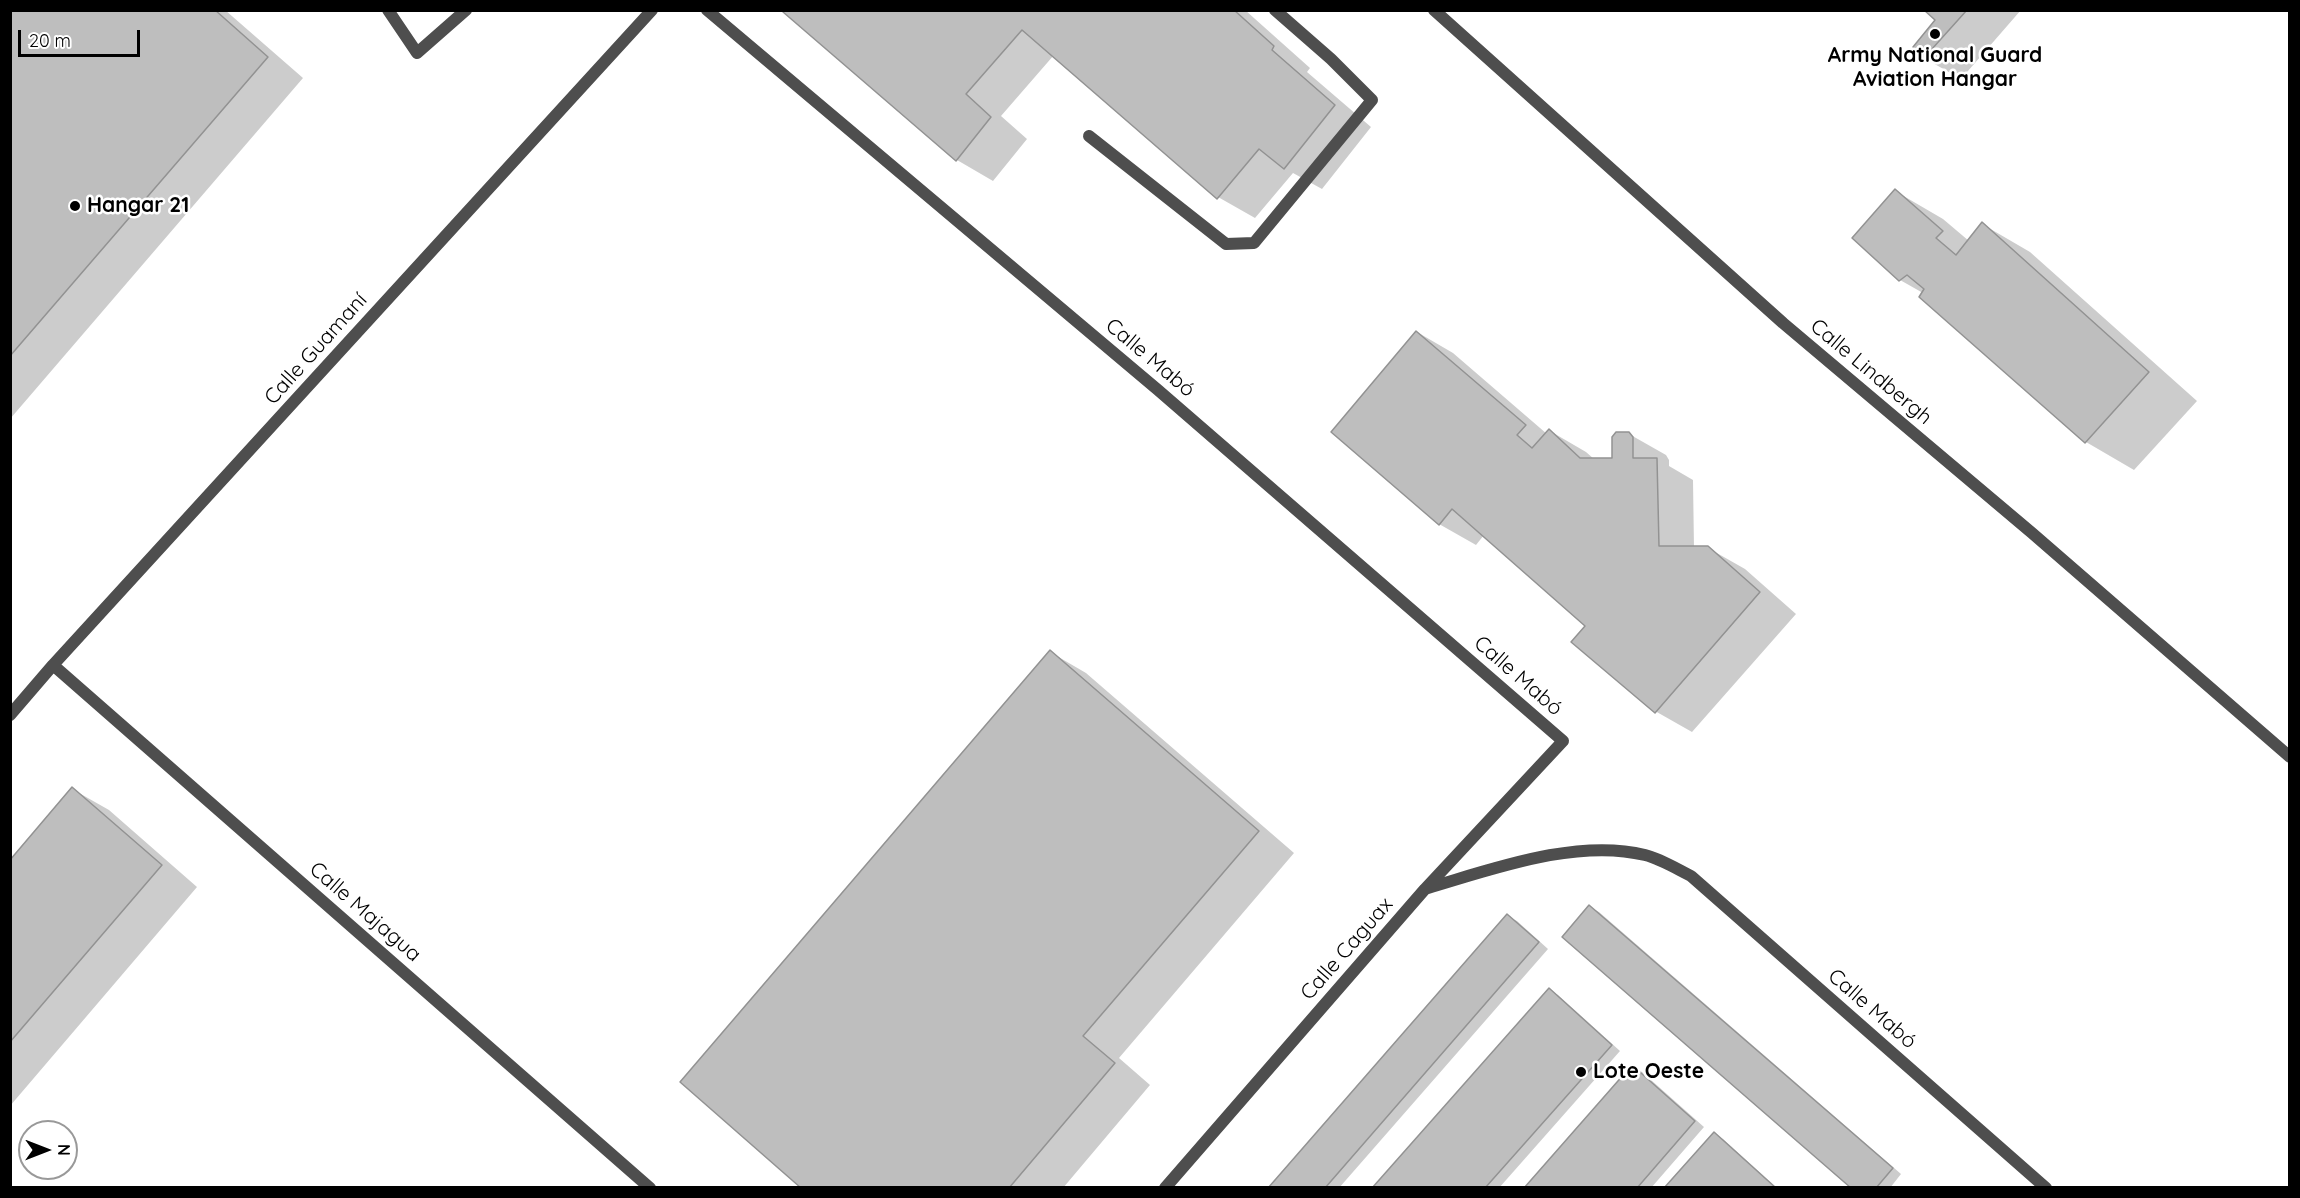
<!DOCTYPE html>
<meta charset="utf-8">
<style>
body{margin:0}
#map{position:relative;width:2300px;height:1198px;overflow:hidden;background:#fff;font-family:Quicksand,sans-serif}
canvas{display:block}
.frame{position:absolute;inset:0;border:12px solid #000;pointer-events:none}
.north{position:absolute;left:18px;top:1120px;width:60px;height:60px;box-sizing:border-box;background:#fff;border:2px solid #999;border-radius:50%;rotate:90deg;font-size:16px;font-weight:700;line-height:24px;text-align:center;color:#000}
.north::after{content:'';display:block;margin:auto;width:21px;height:27px;background:#000;clip-path:polygon(50% 0,100% 100%,50% 72%,0 100%)}
.scale{position:absolute;left:18px;top:30px;width:122px;height:27px;box-sizing:border-box;border:3px solid #000;border-top:0;padding-left:8px;font-size:18px;line-height:21px;white-space:nowrap;color:#000;-webkit-text-stroke:4px #fff;paint-order:stroke}
</style>
<div id="map">
<canvas width="2300" height="1198"></canvas>
<div class="frame"></div>
<div class="north">N</div>
<div class="scale">20 m</div>
</div>
<script>
const g = document.querySelector('canvas').getContext('2d');
g.lineJoin = 'round';
function fill(path, color) { g.fillStyle = color; g.fill(path, 'evenodd'); }
function strokePath(path, color, width, dash) { g.strokeStyle = color; g.lineWidth = width; g.lineCap = dash ? 'butt' : 'round'; g.setLineDash(dash || []); g.stroke(path); }
function label(font, color, halo, rows, align = 'center') {
  g.font = font + ' Quicksand,sans-serif'; g.lineWidth = 5; g.setLineDash([]); g.textBaseline = 'middle'; g.strokeStyle = halo; g.fillStyle = color; for (const [text, x, y, turn = 0] of rows) {
    g.save(); g.translate(x, y); g.rotate((+turn || 0) * Math.PI / 180); g.textAlign = isNaN(turn) ? turn : align; if (halo) g.strokeText(text, 0, 0); g.fillText(text, 0, 0); g.restore();
  }
}
fill(new Path2D(`
 M 10,10 L 225,10 L 303,78 L 10,419 Z
 M 786,10 L 1245,10 L 1310,68 L 1307,72 L 1371,127 L 1322,189 L 1293,173 L 1255,218 L 1218,197 L 1054,55 L 1001,116 L 1027,139 L 993,181 L 957,160 Z
 M 1926,10 L 2021,10 L 1961,79 L 1924,58 L 1915,47 L 1937,20 Z
 M 1895,191 L 1943,219 L 1969,241 L 1982,224 L 2030,252 L 2197,401 L 2134,470 L 2086,442 L 1923,293 L 1900,280 Z
 M 1417,332 L 1453,353 L 1547,434 L 1550,431 L 1586,452 L 1594,459 L 1613,459 L 1629,434 L 1666,455 L 1669,460 L 1669,466 L 1693,480 L 1694,548 L 1708,548 L 1745,569 L 1796,614 L 1692,732 L 1655,711 L 1587,625 L 1484,535 L 1476,545 L 1439,524 Z
 M 1050,652 L 1086,673 L 1294,853 L 1119,1058 L 1150,1085 L 1063,1188 L 803,1188 Z
 M 72,789 L 109,810 L 197,887 L 10,1106 L 10,862 Z
 M 1590,907 L 1599,912 L 1901,1174 L 1890,1188 L 1853,1188 Z
 M 1507,916 L 1517,921 L 1548,949 L 1339,1188 L 1270,1188 Z
 M 1549,990 L 1558,995 L 1620,1051 L 1499,1188 L 1374,1188 Z
 M 1633,1066 L 1642,1072 L 1704,1127 L 1651,1188 L 1526,1188 Z
 M 1714,1134 L 1723,1139 L 1777,1188 L 1666,1188 Z`), '#0003');
const building = new Path2D(`
 M 10,10 L 215,10 L 268,57 L 10,356 Z
 M 784,10 L 1234,10 L 1274,46 L 1272,50 L 1335,105 L 1284,169 L 1259,149 L 1217,199 L 1022,30 L 966,94 L 991,117 L 956,161 L 783,12 Z
 M 1924,10 L 1967,10 L 1923,59 L 1913,47 L 1935,20 Z
 M 1895,189 L 1943,231 L 1936,238 L 1956,255 L 1982,222 L 2149,372 L 2085,443 L 1919,297 L 1924,289 L 1907,275 L 1899,281 L 1852,238 Z
 M 1416,331 L 1526,425 L 1517,435 L 1532,448 L 1549,429 L 1580,458 L 1612,458 L 1612,437 L 1616,432 L 1629,432 L 1633,437 L 1633,458 L 1657,458 L 1659,546 L 1708,546 L 1760,592 L 1655,713 L 1571,642 L 1585,626 L 1452,509 L 1439,525 L 1331,432 Z
 M 1050,650 L 1259,831 L 1083,1036 L 1115,1063 L 1009,1188 L 801,1188 L 680,1082 Z
 M 72,787 L 162,865 L 10,1042 L 10,860 Z
 M 1589,905 L 1893,1168 L 1876,1188 L 1851,1188 L 1562,937 Z
 M 1507,914 L 1539,942 L 1325,1188 L 1268,1188 Z
 M 1549,988 L 1612,1045 L 1485,1188 L 1372,1188 Z
 M 1632,1065 L 1695,1121 L 1637,1188 L 1524,1188 Z
 M 1714,1132 L 1776,1188 L 1664,1188 Z`);
fill(building, '#bebebe');
strokePath(building, '#929292', 1.5);
strokePath(new Path2D(`
 M 388,10 L 417,53 L 466,10
 M 1089,136 L 1226,244 L 1254,243 L 1372,100 L 1331,59 L 1275,10`), '#4e4e4e', 12);
strokePath(new Path2D(`
 M 707,10 L 1158,390 L 1563,741 L 1425,889 L 1165,1188
 M 1434,10 L 1783,323 L 2032,533 L 2290,757
 M 53,665 L 650,1188
 M 10,715 L 53,665 L 652,10
 M 1428,888 C 1493,869 1577,838 1645,855 C 1661,859 1677,869 1691,876 L 2046,1188`), '#4e4e4e', 12);
for (const [x, y, r, color] of [
 [1935,34,6,"#000"],
 [75,206,6,"#000"],
 [1581,1072,6,"#000"]
]) { const dot = new Path2D(); dot.arc(x, y, r, 0, 2 * Math.PI); g.fillStyle = color; g.fill(dot); strokePath(dot, '#fff', 2); }
label('bold 21px', '#000', '#fff', [
 ["Army National Guard",1935,56,"center"],
 ["Aviation Hangar",1935,80,"center"],
 ["Hangar 21",87,206],
 ["Lote Oeste",1593,1072]
], 'left');
label('21px', '#000', '#fff', [
 ["Calle Guamaní",316,349,-48],
 ["Calle Mabó",1150,358,40],
 ["Calle Lindbergh",1871,372,40],
 ["Calle Mabó",1518,676,41],
 ["Calle Majagua",365,912,41],
 ["Calle Caguax",1347,949,-49],
 ["Calle Mabó",1872,1009,41]
]);
</script>
